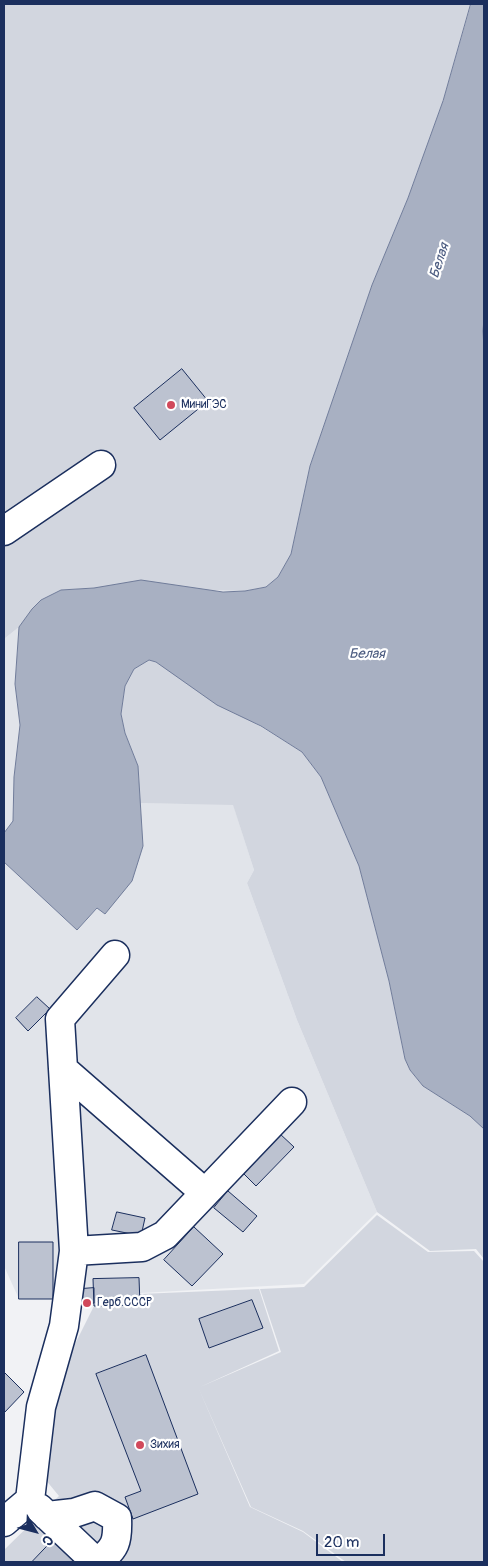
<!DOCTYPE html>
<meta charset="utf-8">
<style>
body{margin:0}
#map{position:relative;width:488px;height:1566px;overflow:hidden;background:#f1f2f5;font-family:Pangolin,sans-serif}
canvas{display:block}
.frame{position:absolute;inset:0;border:5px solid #1b2f5e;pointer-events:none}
.north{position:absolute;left:10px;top:1506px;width:50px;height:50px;-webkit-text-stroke:4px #fff;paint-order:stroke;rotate:127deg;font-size:14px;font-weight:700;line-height:20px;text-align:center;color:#1b2f5e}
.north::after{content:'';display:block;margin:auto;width:18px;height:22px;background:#1b2f5e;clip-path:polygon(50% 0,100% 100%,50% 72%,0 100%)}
.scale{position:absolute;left:316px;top:1534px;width:69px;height:22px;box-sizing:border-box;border:2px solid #1b2f5e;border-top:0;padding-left:6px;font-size:15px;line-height:18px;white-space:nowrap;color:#1b2f5e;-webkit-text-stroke:4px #fff;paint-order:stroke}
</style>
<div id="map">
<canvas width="488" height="1566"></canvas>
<div class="frame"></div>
<div class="north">С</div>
<div class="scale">20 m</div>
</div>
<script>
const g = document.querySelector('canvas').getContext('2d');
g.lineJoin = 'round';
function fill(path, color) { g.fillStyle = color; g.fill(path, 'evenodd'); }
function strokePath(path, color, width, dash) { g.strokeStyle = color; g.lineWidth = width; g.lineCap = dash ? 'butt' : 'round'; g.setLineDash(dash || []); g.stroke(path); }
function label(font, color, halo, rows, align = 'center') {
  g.font = font + ' Pangolin,sans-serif'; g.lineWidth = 4.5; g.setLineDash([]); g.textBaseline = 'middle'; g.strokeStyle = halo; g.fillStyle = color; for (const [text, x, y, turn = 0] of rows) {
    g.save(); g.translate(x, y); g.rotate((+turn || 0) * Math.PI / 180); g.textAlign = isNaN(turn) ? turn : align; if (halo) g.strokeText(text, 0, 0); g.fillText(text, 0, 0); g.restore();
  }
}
fill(new Path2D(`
 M 19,627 L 15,684 L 20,725 L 14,777 L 13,821 L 4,833 L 4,639 Z
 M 140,803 L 233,804 L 254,870 L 247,883 L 297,1020 L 377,1212 L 304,1284 L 140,1293 L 94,1303 L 81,1304 L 81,1299 L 19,1299 L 4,1266 L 4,862 L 77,930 L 98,908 L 105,914 L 143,846 Z`), '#e1e4ea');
fill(new Path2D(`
 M 4,4 L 471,4 L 443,101 L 408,198 L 372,285 L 310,466 L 291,554 L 278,577 L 266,587 L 245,591 L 94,588 L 61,590 L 41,600 L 19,627 L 4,639 Z
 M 149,660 L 156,662 L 302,752 L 321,777 L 359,866 L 389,981 L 405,1059 L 410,1070 L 423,1086 L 470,1116 L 484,1129 L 484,1259 L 476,1249 L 430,1251 L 377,1212 L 297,1020 L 247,883 L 254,870 L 233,805 L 140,803 L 138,766 L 125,733 L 121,714 L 125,686 L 134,669 Z
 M 377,1215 L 428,1252 L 474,1251 L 484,1262 L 484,1562 L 346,1562 L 303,1531 L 251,1507 L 198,1387 L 250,1507 L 303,1532 L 343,1562 L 4,1562 L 4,1550 L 59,1496 L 45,1479 L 42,1435 L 75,1344 L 94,1306 L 140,1305 L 140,1294 L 259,1289 L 279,1351 L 200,1387 L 281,1352 L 260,1289 L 304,1287 Z`), '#d2d6df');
const water = new Path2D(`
 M 471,4 L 484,4 L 484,319 L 483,331 L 484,349 L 484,1129 L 470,1116 L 423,1086 L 410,1070 L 405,1059 L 389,981 L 359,866 L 321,777 L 302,752 L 261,726 L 217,705 L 156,662 L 149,660 L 134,669 L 125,686 L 121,714 L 125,733 L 138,766 L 143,846 L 132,881 L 105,914 L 97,908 L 77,930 L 4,862 L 4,833 L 13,821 L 14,777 L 20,725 L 15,684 L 19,627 L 32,609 L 41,600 L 61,590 L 94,588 L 141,580 L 223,592 L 245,591 L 266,587 L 278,577 L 291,554 L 310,466 L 372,285 L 408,198 L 443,101 Z`);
fill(water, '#a8b0c2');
strokePath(water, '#707c9a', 1);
const building = new Path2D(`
 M 182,369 L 208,401 L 160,440 L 134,408 Z
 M 37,997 L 50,1009 L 28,1031 L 16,1018 Z
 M 279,1133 L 294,1147 L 256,1186 L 242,1172 Z
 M 228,1191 L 257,1216 L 243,1232 L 214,1208 Z
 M 117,1212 L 145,1218 L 141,1236 L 112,1230 Z
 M 194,1227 L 223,1254 L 192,1286 L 164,1260 Z
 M 19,1242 L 53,1242 L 53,1299 L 19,1299 Z
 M 139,1278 L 140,1305 L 94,1306 L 93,1279 Z
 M 94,1288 L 94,1303 L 81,1304 L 81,1289 Z
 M 252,1300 L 263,1328 L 209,1348 L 199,1319 Z
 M 146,1355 L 198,1494 L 133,1519 L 125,1497 L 141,1491 L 96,1374 Z
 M 4,1372 L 24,1392 L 4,1413 Z
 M 56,1537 L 77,1556 L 71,1562 L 32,1562 Z`);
fill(building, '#bcc2d0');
strokePath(building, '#1b2f5e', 1);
const minor = new Path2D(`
 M 4,531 L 101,465
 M 63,1069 L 205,1193
 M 74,1251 L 142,1247 L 165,1235 L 292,1102
 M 30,1500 L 41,1407 L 64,1326 L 74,1251 L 60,1019 L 115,955
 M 39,1508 L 96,1562
 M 47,1516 L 74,1513 L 95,1506 L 117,1518 C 118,1541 116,1549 97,1562
 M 4,1522 L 30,1500`);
strokePath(minor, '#1b2f5e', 31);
strokePath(minor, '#fff', 28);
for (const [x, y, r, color] of [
 [171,405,5,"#d1495b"],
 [87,1303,5,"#d1495b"],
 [140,1445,5,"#d1495b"]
]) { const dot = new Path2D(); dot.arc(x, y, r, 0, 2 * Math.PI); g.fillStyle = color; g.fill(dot); strokePath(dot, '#fff', 2); }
label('12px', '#1b2f5e', '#fff', [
 ["МиниГЭС",181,405],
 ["Герб СССР",97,1303],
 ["Зихия",150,1445]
], 'left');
label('italic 14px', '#4c5c81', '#fff', [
 ["Белая",440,261,-72],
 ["Белая",367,654]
]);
</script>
